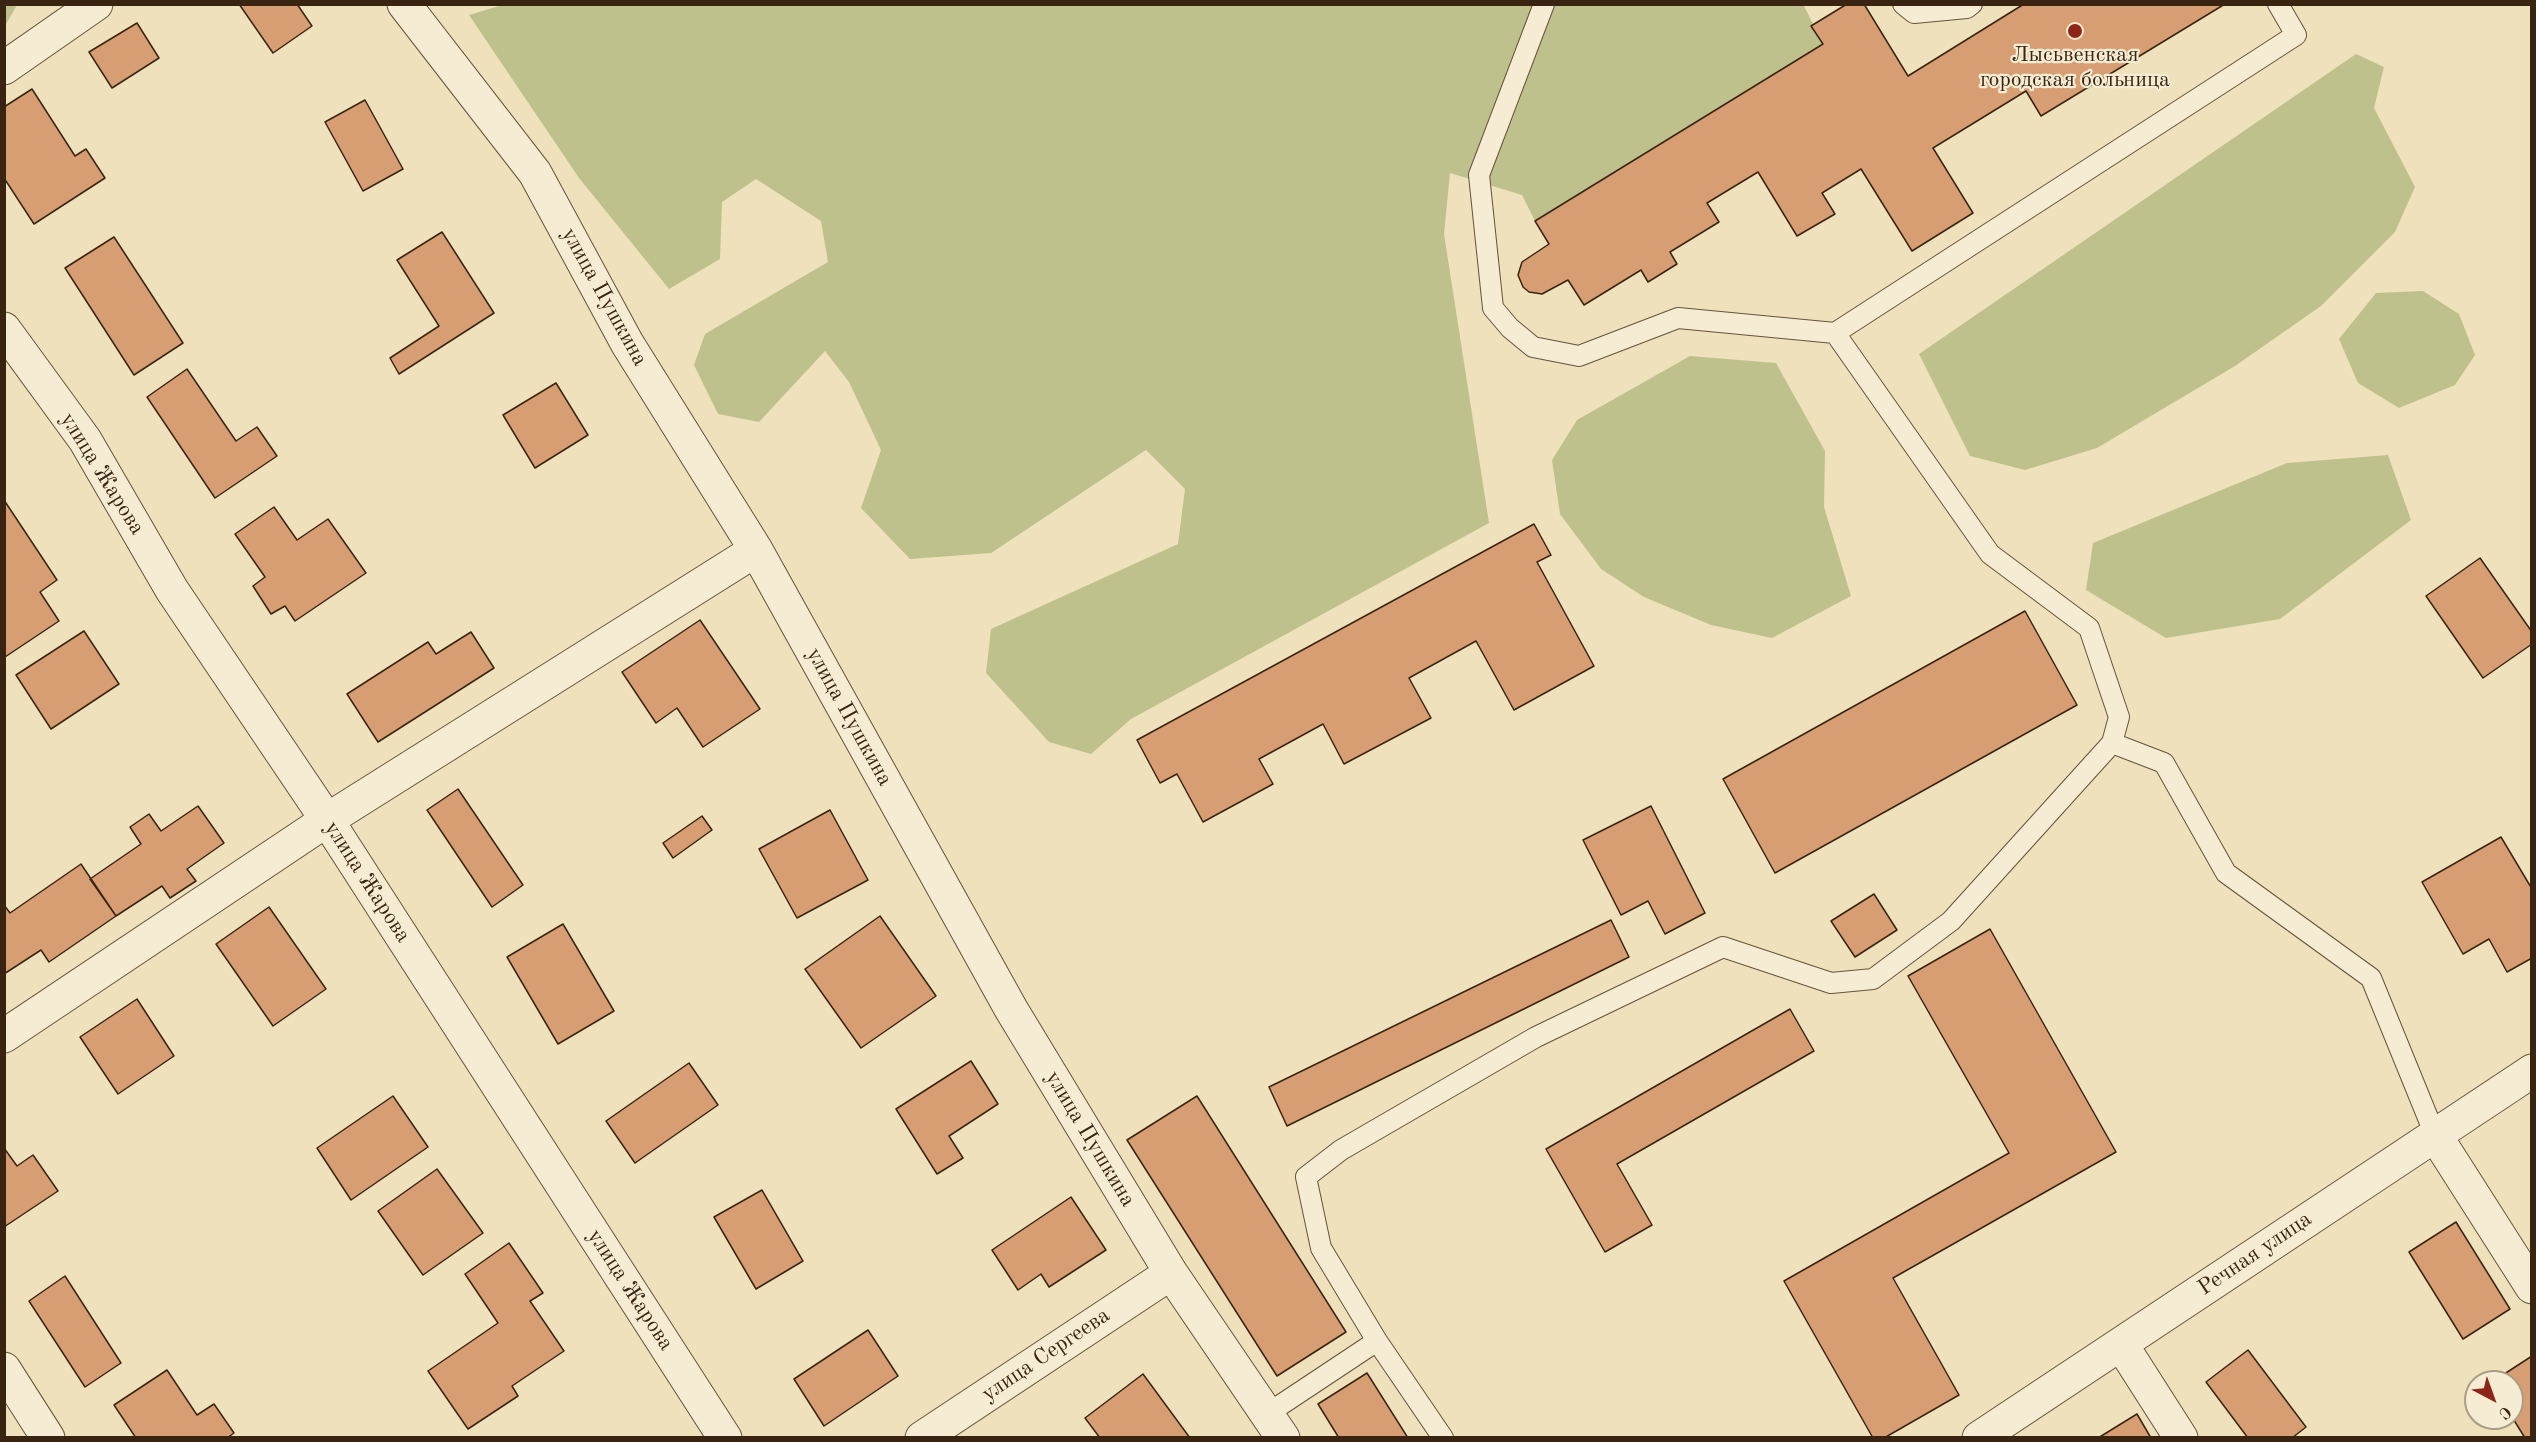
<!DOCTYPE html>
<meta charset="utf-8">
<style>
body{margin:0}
#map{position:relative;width:2536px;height:1442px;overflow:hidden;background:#efe1bb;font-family:"Old Standard TT",serif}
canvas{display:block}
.frame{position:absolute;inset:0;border:6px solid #392412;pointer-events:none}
.north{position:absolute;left:2464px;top:1370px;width:60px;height:60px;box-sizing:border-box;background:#f5ecd3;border:2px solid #aa9c86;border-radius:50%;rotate:139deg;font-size:16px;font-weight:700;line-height:24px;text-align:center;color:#392412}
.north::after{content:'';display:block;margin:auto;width:21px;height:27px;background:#8f2418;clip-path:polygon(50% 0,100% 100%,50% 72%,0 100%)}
</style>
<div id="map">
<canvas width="2536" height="1442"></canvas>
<div class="frame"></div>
<div class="north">С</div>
</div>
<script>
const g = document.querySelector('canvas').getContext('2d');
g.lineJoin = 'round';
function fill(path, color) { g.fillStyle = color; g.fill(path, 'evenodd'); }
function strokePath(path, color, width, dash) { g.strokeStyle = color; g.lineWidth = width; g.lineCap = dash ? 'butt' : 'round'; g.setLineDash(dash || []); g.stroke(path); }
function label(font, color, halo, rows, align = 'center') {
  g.font = font + ' "Old Standard TT",serif'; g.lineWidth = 4.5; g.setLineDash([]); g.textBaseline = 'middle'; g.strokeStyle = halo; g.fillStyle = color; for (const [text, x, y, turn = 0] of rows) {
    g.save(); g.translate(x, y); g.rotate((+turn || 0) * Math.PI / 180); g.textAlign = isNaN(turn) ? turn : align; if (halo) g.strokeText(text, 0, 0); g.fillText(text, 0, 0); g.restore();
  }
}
fill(new Path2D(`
 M 5,4 L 17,5 L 5,26 L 4,5 Z
 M 506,4 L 1803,4 L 1823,44 L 1535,221 L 1522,195 L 1450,173 L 1444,234 L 1489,523 L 1131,719 L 1091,754 L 1049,742 L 986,673 L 991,629 L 1178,544 L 1185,489 L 1146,450 L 991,553 L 910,559 L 861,508 L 881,450 L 849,382 L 825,351 L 759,422 L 718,414 L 694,365 L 705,334 L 828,262 L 821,221 L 756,179 L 722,202 L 720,259 L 669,289 L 579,178 L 469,15 Z
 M 2356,54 L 2384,67 L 2374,108 L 2415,187 L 2395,232 L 2321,306 L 2235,366 L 2097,448 L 2025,470 L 1970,456 L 1919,354 Z
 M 2423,291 L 2459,314 L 2475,355 L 2455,385 L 2399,408 L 2358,383 L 2339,339 L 2376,293 Z
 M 1690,356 L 1776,363 L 1825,451 L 1824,507 L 1851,596 L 1772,638 L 1711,625 L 1644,597 L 1601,569 L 1560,514 L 1552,460 L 1577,420 Z
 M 2388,455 L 2411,520 L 2280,619 L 2166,638 L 2086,590 L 2093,543 L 2287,463 Z`), '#bfc18c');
const building = new Path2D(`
 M 239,4 L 297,4 L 312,26 L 273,53 Z
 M 1847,4 L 1864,4 L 1908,76 L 2024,4 L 2225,4 L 2041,116 L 2026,91 L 1933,148 L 1973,213 L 1912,251 L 1861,169 L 1822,193 L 1835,214 L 1797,236 L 1758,172 L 1707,203 L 1719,222 L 1670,252 L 1677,264 L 1648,282 L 1641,270 L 1584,305 L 1568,280 L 1542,294 L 1529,292 L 1523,287 L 1518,275 L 1522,262 L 1549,244 L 1535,221 L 1823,44 L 1811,26 Z
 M 137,23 L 159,58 L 112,88 L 89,52 Z
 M 32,89 L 75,156 L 86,149 L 105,178 L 34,224 L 4,178 L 4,107 Z
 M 365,100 L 403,169 L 363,191 L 325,122 Z
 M 442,232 L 494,313 L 399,374 L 390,358 L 439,326 L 397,260 Z
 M 114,237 L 183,343 L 134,375 L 65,268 Z
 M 187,369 L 236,441 L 257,427 L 277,456 L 215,498 L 147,397 Z
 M 556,383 L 588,435 L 535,468 L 503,415 Z
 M 4,500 L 57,580 L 40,592 L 59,621 L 5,657 Z
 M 274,507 L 297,540 L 328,519 L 366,573 L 295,621 L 285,606 L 271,614 L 253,586 L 265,577 L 235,534 Z
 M 1534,524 L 1551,555 L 1537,562 L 1594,666 L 1514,710 L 1476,641 L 1409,678 L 1431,718 L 1344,764 L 1323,724 L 1259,759 L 1273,784 L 1203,822 L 1177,774 L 1160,783 L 1137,740 Z
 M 2480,558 L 2532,632 L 2532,644 L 2483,678 L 2426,596 Z
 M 2025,611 L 2077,705 L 1775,873 L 1723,779 Z
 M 700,620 L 760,709 L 703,747 L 677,708 L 656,723 L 622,672 Z
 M 84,631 L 119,684 L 51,729 L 16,675 Z
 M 471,632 L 494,668 L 378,742 L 347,694 L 428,642 L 436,654 Z
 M 458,789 L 523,885 L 492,907 L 427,810 Z
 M 198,806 L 224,843 L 187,869 L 196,881 L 170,898 L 162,886 L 116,916 L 90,879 L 141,844 L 130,827 L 149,814 L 161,831 Z
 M 1651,806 L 1705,913 L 1665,934 L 1648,901 L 1621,915 L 1583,840 Z
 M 830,810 L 868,880 L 797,918 L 759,849 Z
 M 702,816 L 712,830 L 673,858 L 663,843 Z
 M 2501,837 L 2532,889 L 2532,958 L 2507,972 L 2489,939 L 2463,954 L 2422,882 Z
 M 81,864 L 116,916 L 49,962 L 41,950 L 4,974 L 4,905 L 10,913 Z
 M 1874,894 L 1897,930 L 1855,957 L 1831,921 Z
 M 269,907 L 326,989 L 273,1026 L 216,944 Z
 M 880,916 L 936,996 L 861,1048 L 805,969 Z
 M 1611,920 L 1629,957 L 1287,1126 L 1269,1087 Z
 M 563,924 L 614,1011 L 558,1044 L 507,957 Z
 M 1990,929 L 2116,1152 L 1893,1278 L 1959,1395 L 1884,1438 L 1873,1438 L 1784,1281 L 2009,1153 L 1908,976 Z
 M 137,999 L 174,1056 L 118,1094 L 80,1037 Z
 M 1790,1009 L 1814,1051 L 1617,1164 L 1652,1225 L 1605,1252 L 1546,1149 Z
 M 971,1061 L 998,1104 L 949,1136 L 963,1158 L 937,1174 L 896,1109 Z
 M 689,1063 L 718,1105 L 635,1163 L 606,1121 Z
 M 393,1096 L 428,1147 L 351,1200 L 317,1148 Z
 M 1197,1096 L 1346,1332 L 1277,1376 L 1127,1140 Z
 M 4,1148 L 17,1166 L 33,1155 L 58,1191 L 4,1227 Z
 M 437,1169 L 483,1233 L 423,1275 L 378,1211 Z
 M 762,1190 L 803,1261 L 756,1289 L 714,1217 Z
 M 1071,1197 L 1106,1250 L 1049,1287 L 1041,1274 L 1018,1290 L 992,1250 Z
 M 2456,1222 L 2510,1309 L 2463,1339 L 2409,1252 Z
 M 509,1243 L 543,1293 L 530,1301 L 564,1351 L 512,1386 L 518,1396 L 468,1429 L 428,1371 L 498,1323 L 465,1274 Z
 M 65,1276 L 121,1363 L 85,1387 L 29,1301 Z
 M 868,1330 L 898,1376 L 824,1426 L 794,1379 Z
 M 2248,1350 L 2306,1427 L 2292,1438 L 2248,1438 L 2206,1382 Z
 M 2532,1356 L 2532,1438 L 2525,1438 L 2512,1417 L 2512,1382 L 2492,1382 Z
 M 167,1370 L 197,1415 L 214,1404 L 234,1433 L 227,1438 L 136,1438 L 114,1405 Z
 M 1367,1373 L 1408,1438 L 1339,1438 L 1318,1404 Z
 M 1143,1374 L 1190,1438 L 1100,1438 L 1085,1418 Z
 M 2137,1414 L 2151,1438 L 2098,1438 Z`);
fill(building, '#d89e73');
strokePath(building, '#392412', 1.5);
const service = new Path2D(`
 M 1544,4 L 1479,175 L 1493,308 L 1510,328 L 1533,347 L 1579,356 L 1678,318 L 1835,333
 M 1903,4 L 1914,13 L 1967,8 L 1972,4
 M 2112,743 L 2119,717 L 2089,628 L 1990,554 L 1835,333 L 2296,35 L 2278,4
 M 1267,1414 L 1377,1341
 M 1443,1438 L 1377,1341 L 1321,1248 L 1306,1177 L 1341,1150 L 1536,1037 L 1723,947 L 1831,983 L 1873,979 L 1951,921 L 2112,743 L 2164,763 L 2226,873 L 2371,978 L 2435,1135`);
const minor = new Path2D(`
 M 404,4 L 535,173 L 627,343 L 756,550 L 1011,1009 L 1171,1273 L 1283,1438
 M 4,68 L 96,4
 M 4,329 L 85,440 L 172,590 L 327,820 L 725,1438
 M 4,1036 L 327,820 L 756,550
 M 2435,1135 L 2532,1287
 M 2121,1344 L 2181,1438
 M 4,1369 L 48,1438
 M 922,1438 L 1171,1273
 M 1979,1438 L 2532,1071`);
strokePath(service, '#66533c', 22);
strokePath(minor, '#66533c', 35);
strokePath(service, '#f5ecd3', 20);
strokePath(minor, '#f5ecd3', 33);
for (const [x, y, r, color] of [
 [2075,31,8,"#8f2418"]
]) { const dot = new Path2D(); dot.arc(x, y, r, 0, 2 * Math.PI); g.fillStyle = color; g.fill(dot); strokePath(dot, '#f5ecd3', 2); }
label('22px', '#392412', '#f5ecd3', [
 ["Лысьвенская",2075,55],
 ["городская больница",2075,80]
]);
label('22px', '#392412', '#f5ecd3', [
 ["улица Пушкина",604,297,61],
 ["улица Жарова",102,474,58],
 ["улица Пушкина",849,717,61],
 ["улица Жарова",367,882,57],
 ["улица Пушкина",1090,1139,59],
 ["Речная улица",2255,1254,-34],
 ["улица Жарова",630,1290,57],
 ["улица Сергеева",1046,1355,-34]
]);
</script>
